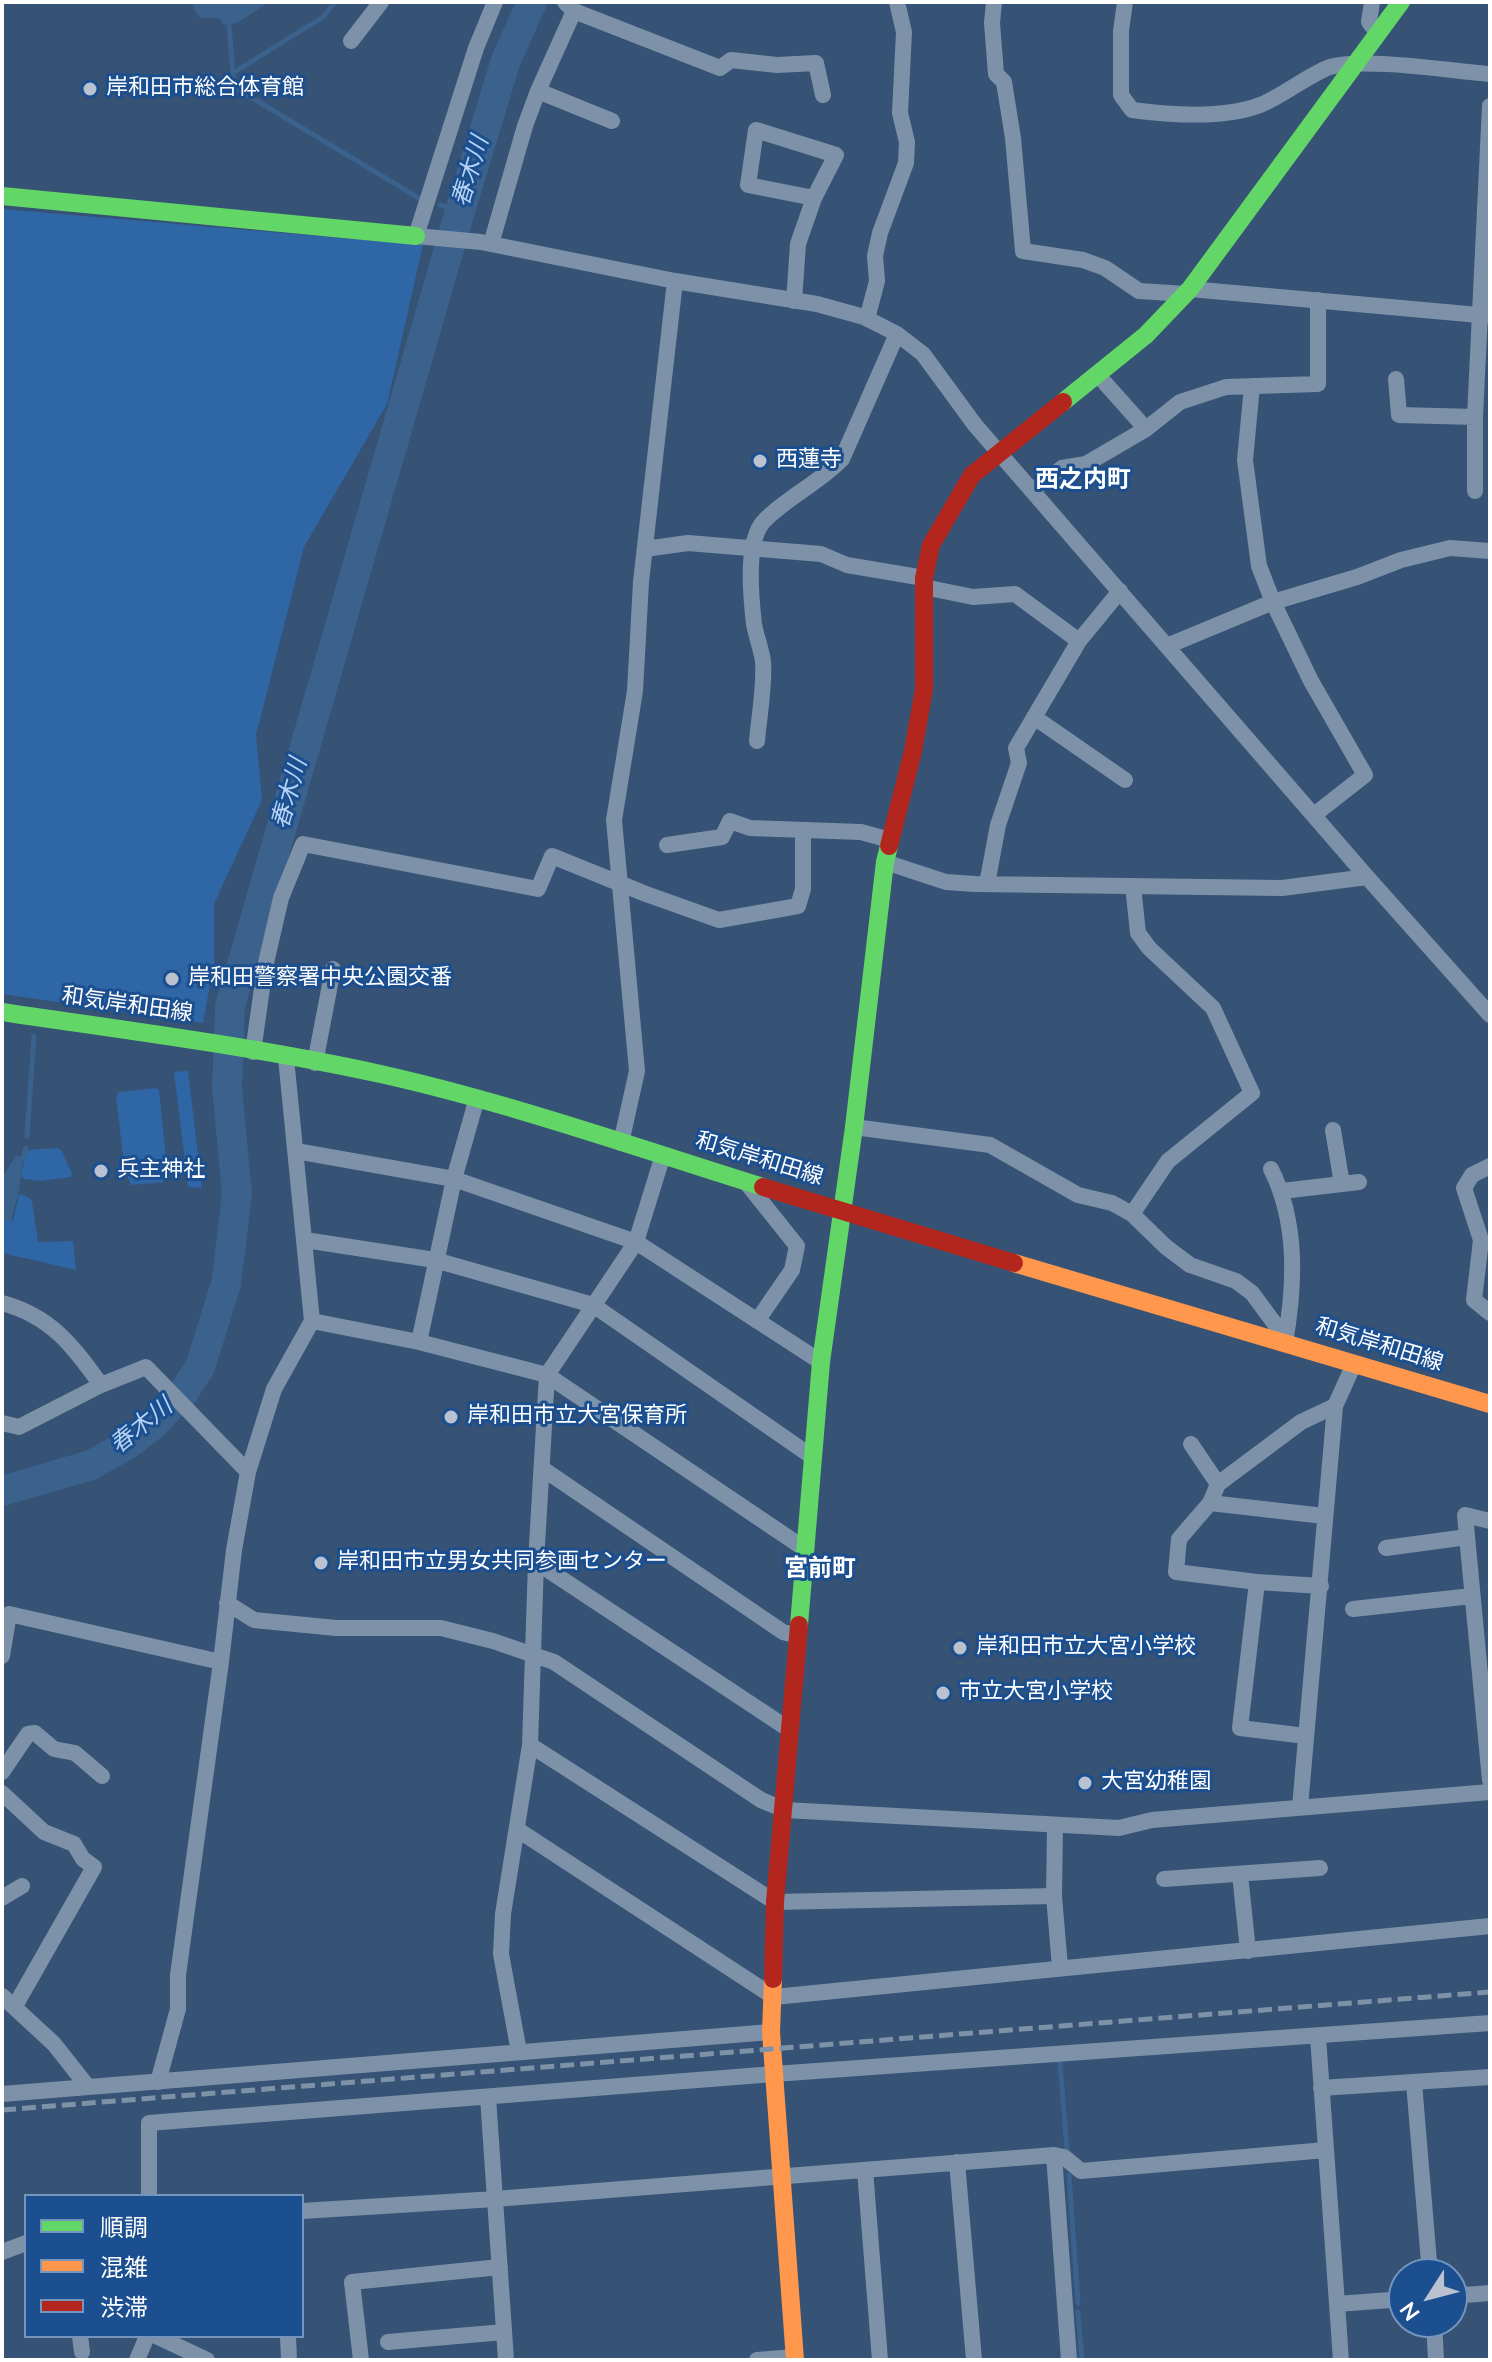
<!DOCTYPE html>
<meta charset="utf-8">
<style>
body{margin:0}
#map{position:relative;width:1492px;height:2362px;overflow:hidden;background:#365274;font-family:"Nunito Sans","Noto Sans JP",sans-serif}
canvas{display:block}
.frame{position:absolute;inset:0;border:4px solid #fff;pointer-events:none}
.legend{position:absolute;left:24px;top:2194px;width:280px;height:144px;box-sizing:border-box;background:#1b4f8f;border:2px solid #7695bc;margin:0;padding:10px 14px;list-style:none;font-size:24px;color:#fff}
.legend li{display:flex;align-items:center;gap:16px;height:40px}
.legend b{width:40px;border:2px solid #7695bc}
.north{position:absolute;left:1388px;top:2258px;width:80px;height:80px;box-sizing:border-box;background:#1b4f8f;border:2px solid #7695bc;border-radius:50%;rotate:234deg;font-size:22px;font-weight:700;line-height:32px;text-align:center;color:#fff}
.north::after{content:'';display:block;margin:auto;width:28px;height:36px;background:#b9c2ce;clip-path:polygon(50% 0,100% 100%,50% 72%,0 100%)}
</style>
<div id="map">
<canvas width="1492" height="2362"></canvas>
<div class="frame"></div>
<ul class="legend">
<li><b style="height:10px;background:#63d668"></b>順調</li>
<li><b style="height:10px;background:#ff974d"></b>混雑</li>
<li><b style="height:10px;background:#b3261e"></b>渋滞</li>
</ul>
<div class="north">N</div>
</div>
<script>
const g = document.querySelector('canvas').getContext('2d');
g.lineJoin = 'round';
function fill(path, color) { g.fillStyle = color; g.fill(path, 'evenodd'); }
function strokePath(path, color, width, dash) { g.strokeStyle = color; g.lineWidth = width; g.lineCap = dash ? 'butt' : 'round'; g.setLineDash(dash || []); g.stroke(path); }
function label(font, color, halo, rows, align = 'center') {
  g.font = font + ' "Nunito Sans","Noto Sans JP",sans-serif'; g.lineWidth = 6; g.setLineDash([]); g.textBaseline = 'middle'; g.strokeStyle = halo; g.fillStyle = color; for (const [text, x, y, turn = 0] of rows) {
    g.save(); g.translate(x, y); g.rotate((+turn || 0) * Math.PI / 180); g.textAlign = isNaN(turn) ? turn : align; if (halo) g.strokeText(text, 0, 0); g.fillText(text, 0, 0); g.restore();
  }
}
fill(new Path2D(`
 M 2,209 L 423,245 L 387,404 L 304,547 L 256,735 L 262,800 L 214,904 L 214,963 L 203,1023 L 2,994 Z
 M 188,1071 L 202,1188 L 188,1187 L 174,1072 Z
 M 156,1088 L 159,1090 L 168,1178 L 163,1182 L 131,1185 L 125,1171 L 116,1097 L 119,1092 Z
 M 57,1148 L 61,1150 L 72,1173 L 71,1177 L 41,1181 L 24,1179 L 21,1176 L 26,1150 Z
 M 19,1194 L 30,1198 L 32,1202 L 38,1242 L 73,1241 L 76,1270 L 2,1253 L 2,1219 L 13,1221 Z`), '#2f66a5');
fill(new Path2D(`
 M 190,2 L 269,2 L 237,23 L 224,25 L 219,18 L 200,18 Z
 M 16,1155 L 23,1158 L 19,1191 L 11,1222 L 2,1219 L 2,1178 Z`), '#3b618d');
strokePath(new Path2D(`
 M 229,24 L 234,87 L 422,200
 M 233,73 L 323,17 L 335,2
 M 440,205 L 460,211
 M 27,1136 L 34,1036
 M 23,1158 L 26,1148
 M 1060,2062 L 1067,2150
 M 1069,2175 L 1078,2303
 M 1078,2312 L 1082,2360`), '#3b618d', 5);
strokePath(new Path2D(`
 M 2,1491 L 91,1465 L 127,1445 L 154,1424 L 183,1393 L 200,1367 L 226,1284 L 237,1194 L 227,1088 L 230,1006 L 460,211 L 506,60 L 532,2`), '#3b618d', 30);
strokePath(new Path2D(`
 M 495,2 L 476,48 L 416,236 L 481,242 L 675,281 L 817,304 L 864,317 L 897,334 L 923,354 L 975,425 L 1367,877 L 1490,1015
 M 565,2 L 574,11 L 720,68 L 731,60 L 777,65 L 816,63 L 823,95
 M 994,2 L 992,23 L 996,74 L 1004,82 L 1013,138 L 1023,251 L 1083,260 L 1105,268 L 1139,291 L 1186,294
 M 1125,2 L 1121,31 L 1121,95 L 1132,110 C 1170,115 1224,119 1260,105 C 1283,96 1308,75 1330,67 C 1363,57 1452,71 1490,74
 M 1372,2 L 1369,22 L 1378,34
 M 351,41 L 381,2
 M 538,91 L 574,11
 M 491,244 L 525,126 L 538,91 L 612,121
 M 1190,289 L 1490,316
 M 794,301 L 798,244 L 814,198 L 836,155 L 756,130 L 748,185 L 814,198
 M 867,319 L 877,281 L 875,256 L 880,233 L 906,163 L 907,142 L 900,113 L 904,32 L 897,2
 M 1097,374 L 1146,429
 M 1396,379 L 1399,415 L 1475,417
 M 1252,386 L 1245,460 L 1259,566 L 1273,602 L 1311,681 L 1365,775 L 1314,815
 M 1033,490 L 1062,468 L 1086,464 L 1146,429 L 1180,402 L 1226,387 L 1318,384 L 1318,300
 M 1475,491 L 1475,417 L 1490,106
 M 645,549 L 688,543 L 821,554 L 847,565 L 924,578
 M 924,587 L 973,597 L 1015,594 L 1079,641
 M 1167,646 L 1273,602 L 1357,577 L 1401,560 L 1450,548 L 1490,551
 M 1034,717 L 1125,780
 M 757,741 C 759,716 765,686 763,661 C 761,648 756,636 754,624 C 751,598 745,541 764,521 C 786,498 819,483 842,459 L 897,334
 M 667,845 L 722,837 L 730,821 L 750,828 L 861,832 L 890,840
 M 885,862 L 946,882 L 975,884 L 1282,888 L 1367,877
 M 987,884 L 998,825 L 1019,763 L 1016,748 L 1079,641 L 1120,591
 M 253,1052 L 265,967 L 281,898 L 303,844 L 538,889 L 552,856 L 646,894 L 719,920 L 798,906 L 803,889 L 803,830
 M 315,1063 L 333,969
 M 854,1127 L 990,1145 L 1078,1195 L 1112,1203 L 1132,1214 L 1166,1247 L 1190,1265 L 1236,1281 L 1252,1293 L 1286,1339
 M 1333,1130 L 1342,1184
 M 621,1143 L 637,1071 L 614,820 L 635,691 L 641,582 L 675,281
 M 296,1151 L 454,1179 L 636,1242 L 821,1362
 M 1490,1166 L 1472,1175 L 1464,1188 L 1481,1240 L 1474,1300 L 1490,1313
 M 1271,1169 C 1298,1223 1295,1285 1285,1343
 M 745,1181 L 797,1246 L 792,1270 L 757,1321
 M 1282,1191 L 1359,1182
 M 1132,1214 L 1168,1161 L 1252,1093 L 1213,1008 L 1149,948 L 1138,933 L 1133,886
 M 305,1240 L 435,1260 L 593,1305 L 811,1456
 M 2,1303 C 51,1316 73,1346 101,1385
 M 312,1321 L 419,1342 L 547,1375 L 805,1549
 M 419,1342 L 454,1179 L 477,1098
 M 2,1423 L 19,1427 L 101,1385 L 146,1367 L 248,1472
 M 1191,1444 L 1218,1484
 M 543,1469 L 783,1632 L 798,1636
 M 1210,1503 L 1324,1516
 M 1490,1521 L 1465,1515 L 1490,1780
 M 1386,1548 L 1467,1537
 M 536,1562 L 790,1730
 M 1257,1582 L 1240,1728 L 1306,1736
 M 1321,1586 L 1257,1582 L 1176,1572 L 1179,1539 L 1210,1503 L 1218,1484 L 1301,1422 L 1335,1406
 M 227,1603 L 254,1620 L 336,1628 L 441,1628 L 493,1641 L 554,1662 L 761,1800 L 785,1810 L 1119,1828 L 1152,1820 L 1490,1792
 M 1353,1609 L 1472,1596
 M 2,1656 L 9,1614 L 221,1662
 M 530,1745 L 775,1902 L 1054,1896
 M 2,1772 L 28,1734 L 35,1733 L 54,1749 L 75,1753 L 102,1776
 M 2,1793 L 44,1832 L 74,1844 L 83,1859 L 94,1867 L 15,2006
 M 1300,1807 L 1335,1406 L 1354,1364
 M 1055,1826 L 1054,1896 L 1060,1967
 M 518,1830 L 774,1997 L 1490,1926
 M 1240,1874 L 1248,1951
 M 1164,1879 L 1320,1868
 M 2,1898 L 22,1886
 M 2,1996 L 54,2044 L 88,2087
 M 1318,2037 L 1341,2360
 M 519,2052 L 501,1954 L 503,1914 L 530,1745 L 536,1562 L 547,1375 L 636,1242 L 663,1155
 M 158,2082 L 178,2009 L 178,1975 L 221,1662 L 234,1550 L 248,1472 L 274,1389 L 312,1321 L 286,1058
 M 1414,2083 L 1430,2274
 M 1321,2088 L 1490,2077
 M 2,2094 L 771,2032
 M 488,2097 L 506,2360
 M 1054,2155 L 1069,2360
 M 957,2162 L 974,2360
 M 865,2170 L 880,2360
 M 149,2196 L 149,2123 L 774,2074 L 1490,2023
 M 302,2211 L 495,2199 L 1054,2155 L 1064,2157 L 1081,2171 L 1326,2150
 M 2,2252 L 26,2243
 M 1452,2296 L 1490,2293
 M 1337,2304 L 1404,2299
 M 1434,2322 L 1436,2360
 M 80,2336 L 82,2352
 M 156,2336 L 207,2360
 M 288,2336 L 289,2360
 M 388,2342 L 504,2332
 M 137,2360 L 147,2336
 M 361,2360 L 352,2282 L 500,2267
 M 757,2360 L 795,2357`), '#7d92a8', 16);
strokePath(new Path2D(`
 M 2,196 L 416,236
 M 1063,402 L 1146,335 L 1190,289 L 1401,2
 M 2,1012 C 130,1031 259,1047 385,1075 C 513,1104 638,1148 763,1187
 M 799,1625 L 821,1362 L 854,1127 L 885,862 L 889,846`), '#63d668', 18);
strokePath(new Path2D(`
 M 1014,1263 L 1490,1404
 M 773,1979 L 771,2032 L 795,2360`), '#ff974d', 18);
strokePath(new Path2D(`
 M 889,846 L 913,751 L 924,689 L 924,578 L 931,545 L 972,475 L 1063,402
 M 763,1187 L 1014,1263
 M 773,1979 L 775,1902 L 799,1625`), '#b3261e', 18);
strokePath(new Path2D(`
 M 2,2110 L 1490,1992`), '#7e92a7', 5, [14, 6]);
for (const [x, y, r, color] of [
 [90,89,8,"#b9c2ce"],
 [760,461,8,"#b9c2ce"],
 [172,979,8,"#b9c2ce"],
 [101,1171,8,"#b9c2ce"],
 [451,1417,8,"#b9c2ce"],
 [321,1563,8,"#b9c2ce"],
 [960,1648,8,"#b9c2ce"],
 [943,1693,8,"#b9c2ce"],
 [1085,1783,8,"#b9c2ce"]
]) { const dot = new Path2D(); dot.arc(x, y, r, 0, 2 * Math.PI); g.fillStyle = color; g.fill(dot); strokePath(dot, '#1b4f8f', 3); }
label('22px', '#fff', '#1b4f8f', [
 ["岸和田市総合体育館",106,89],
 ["西蓮寺",776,461],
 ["岸和田警察署中央公園交番",188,979],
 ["兵主神社",117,1171],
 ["岸和田市立大宮保育所",467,1417],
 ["岸和田市立男女共同参画センター",337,1563],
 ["岸和田市立大宮小学校",976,1648],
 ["市立大宮小学校",959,1693],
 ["大宮幼稚園",1101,1783]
], 'left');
label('22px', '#fff', '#1b4f8f', [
 ["和気岸和田線",127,1006,8],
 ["和気岸和田線",759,1160,17],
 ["和気岸和田線",1379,1346,17]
]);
label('italic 24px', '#b5d3f5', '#1b4f8f', [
 ["春木川",472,172,-73],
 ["春木川",291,794,-74],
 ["春木川",142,1427,-39]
]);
label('bold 24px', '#fff', '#1b4f8f', [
 ["西之内町",1083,481],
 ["宮前町",820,1570]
]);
</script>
